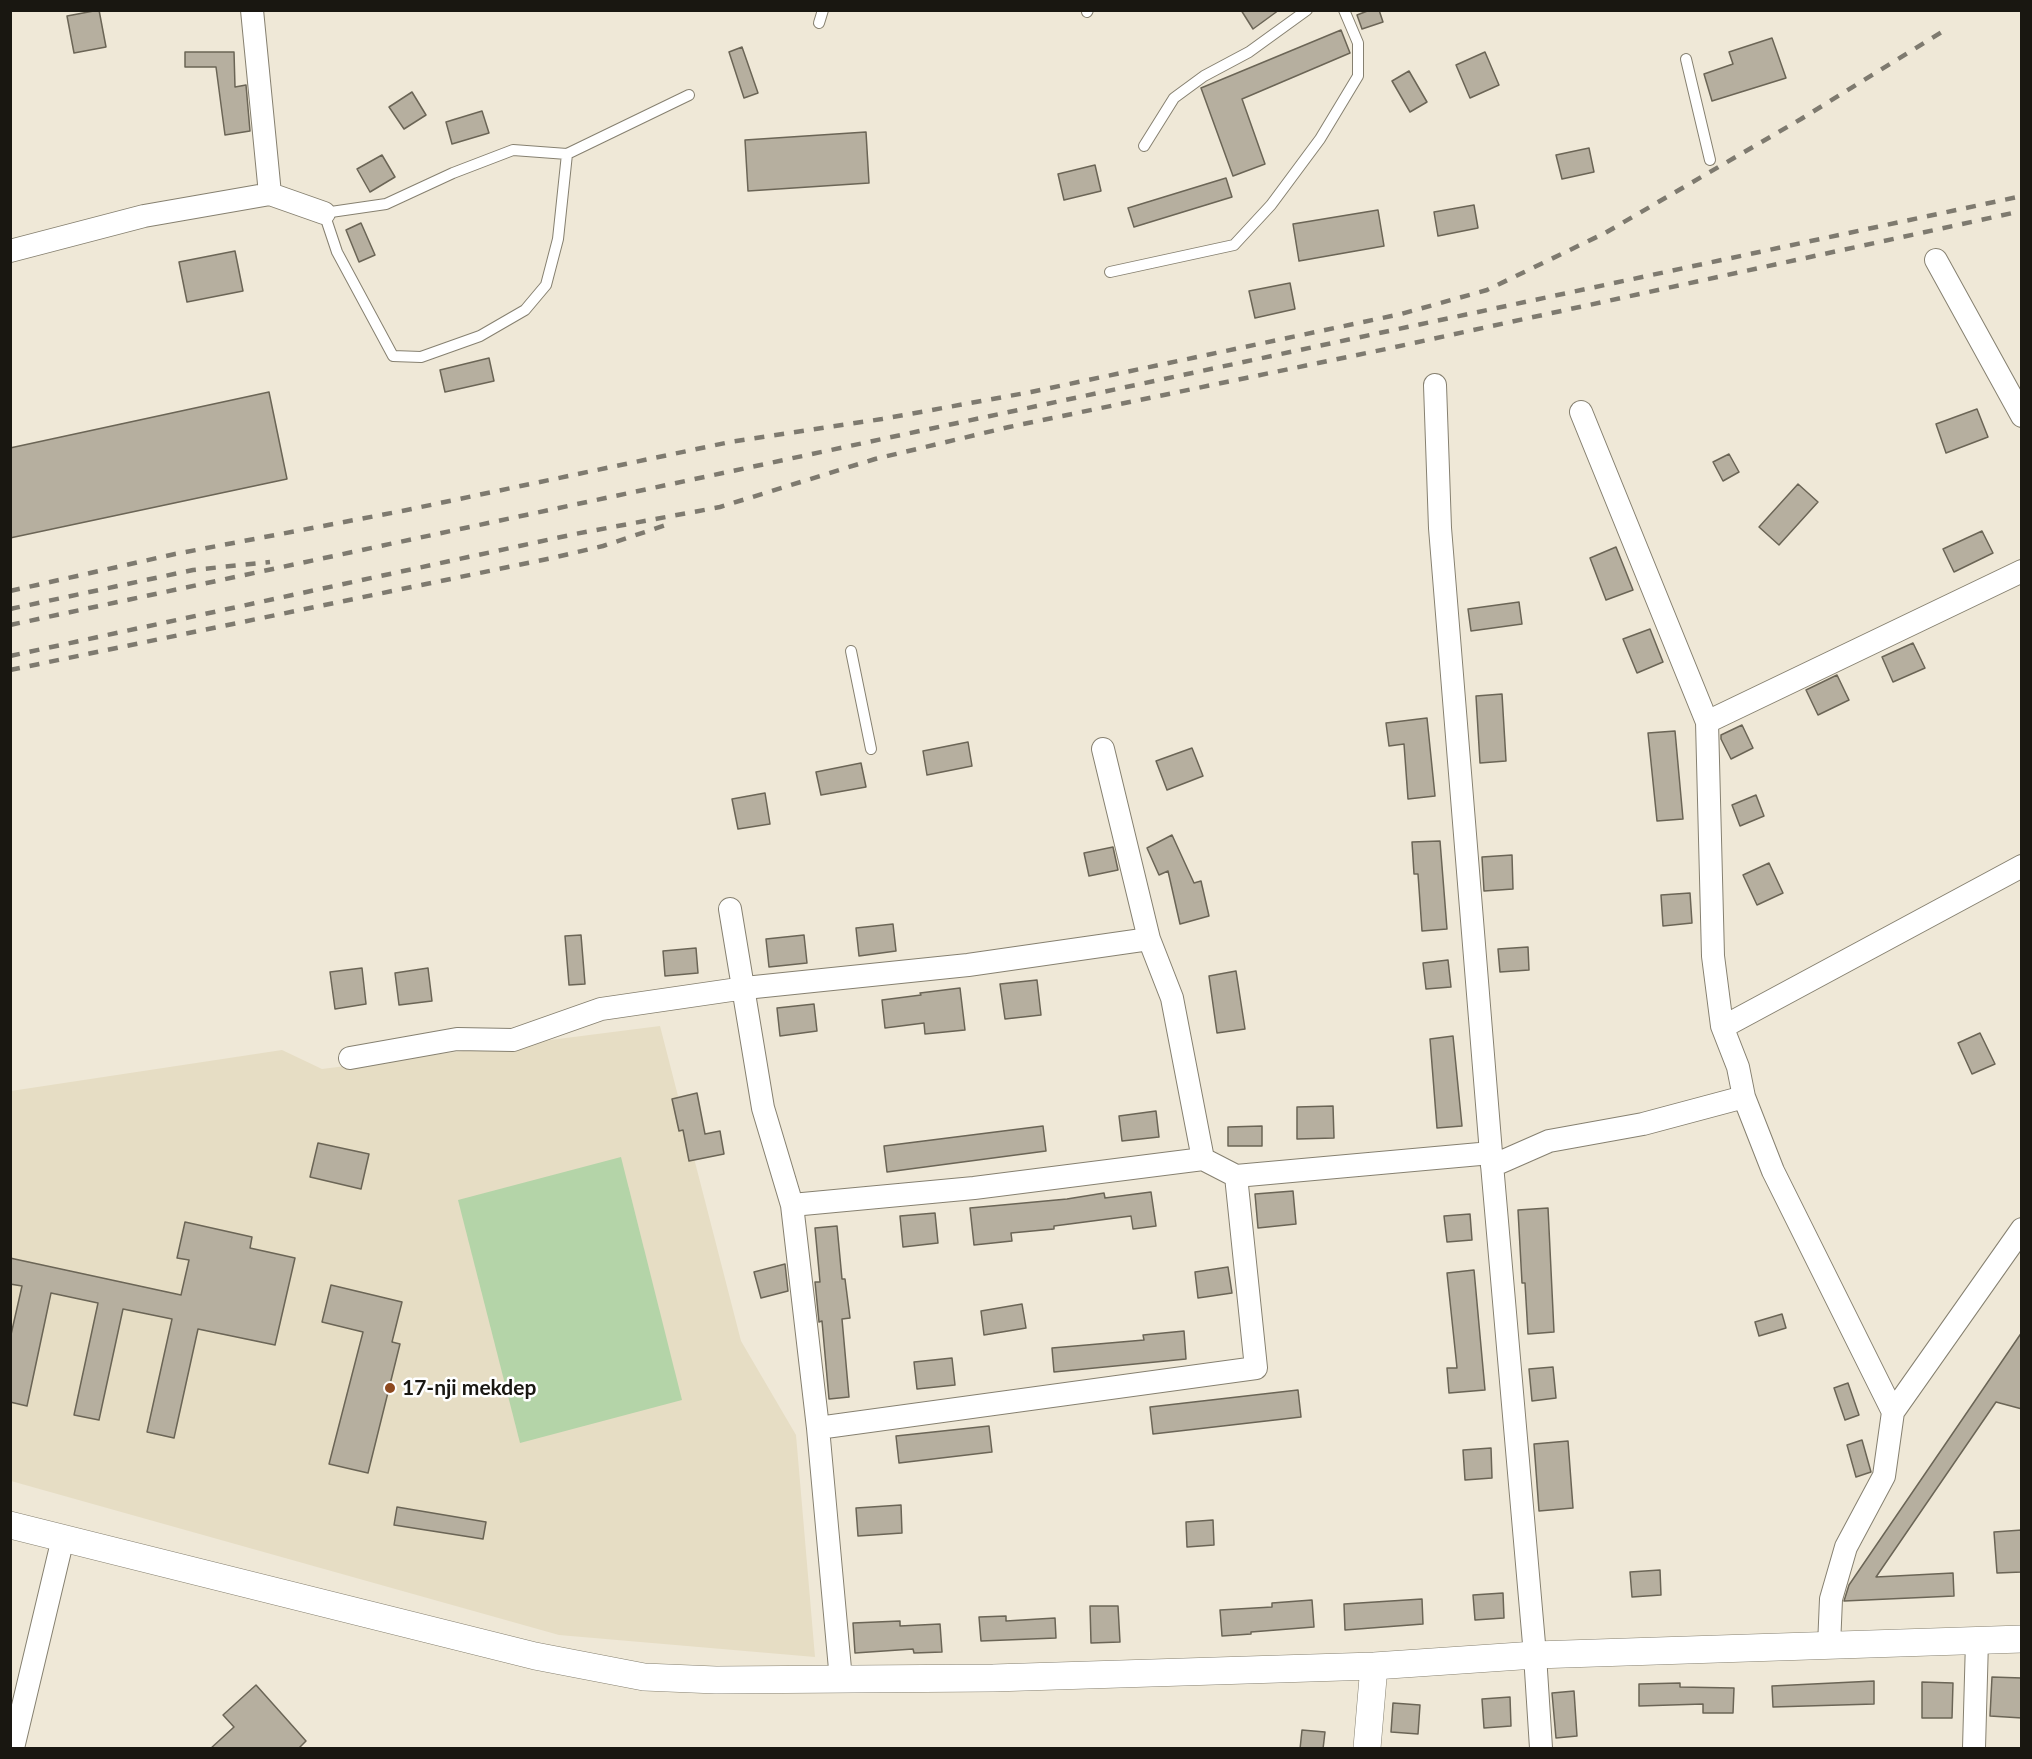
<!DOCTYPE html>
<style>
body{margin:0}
#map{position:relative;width:2032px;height:1759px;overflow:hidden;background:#efe8d7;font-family:Lato,sans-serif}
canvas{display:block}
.frame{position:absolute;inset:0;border:12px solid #191711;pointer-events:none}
</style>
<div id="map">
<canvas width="2032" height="1759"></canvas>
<div class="frame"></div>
</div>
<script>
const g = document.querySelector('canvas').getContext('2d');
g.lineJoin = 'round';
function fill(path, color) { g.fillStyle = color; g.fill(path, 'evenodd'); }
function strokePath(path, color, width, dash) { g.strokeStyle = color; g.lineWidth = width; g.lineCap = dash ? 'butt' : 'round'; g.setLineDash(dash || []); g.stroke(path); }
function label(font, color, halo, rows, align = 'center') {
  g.font = font + ' Lato,sans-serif'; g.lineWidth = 5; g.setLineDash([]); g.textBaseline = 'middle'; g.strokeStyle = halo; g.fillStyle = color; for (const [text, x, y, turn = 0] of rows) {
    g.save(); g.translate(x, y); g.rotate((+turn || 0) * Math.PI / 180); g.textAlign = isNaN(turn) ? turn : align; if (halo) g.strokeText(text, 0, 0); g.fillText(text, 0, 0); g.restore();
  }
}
fill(new Path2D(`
 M 660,1026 L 741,1341 L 796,1435 L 815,1657 L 559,1635 L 11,1481 L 11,1091 L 282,1050 L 322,1069 Z`), '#e6ddc4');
fill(new Path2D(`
 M 621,1157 L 682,1400 L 520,1443 L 458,1200 Z`), '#b4d4a8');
const building = new Path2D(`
 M 99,10 L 106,47 L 74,53 L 67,16 Z
 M 1241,10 L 1279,10 L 1253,29 Z
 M 1370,10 L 1379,10 L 1383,22 L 1362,29 L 1357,15 Z
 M 1341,30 L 1350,53 L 1242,99 L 1265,164 L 1233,176 L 1201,88 Z
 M 1772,38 L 1786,78 L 1712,101 L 1704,74 L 1733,64 L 1729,52 Z
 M 742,47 L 758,93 L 744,98 L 729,52 Z
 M 185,52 L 234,52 L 235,87 L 246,85 L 250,131 L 225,135 L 216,67 L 185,67 Z
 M 1485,52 L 1499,85 L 1470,98 L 1456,65 Z
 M 1409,71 L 1427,102 L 1410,112 L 1392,81 Z
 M 412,92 L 426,115 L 404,129 L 389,107 Z
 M 482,111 L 489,133 L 452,144 L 446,122 Z
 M 866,132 L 869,183 L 748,191 L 745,140 Z
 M 1589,148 L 1594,172 L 1562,179 L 1556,155 Z
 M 382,155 L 395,177 L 370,192 L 357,169 Z
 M 1095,165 L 1101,191 L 1064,200 L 1058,174 Z
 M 1226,178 L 1232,197 L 1134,227 L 1128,208 Z
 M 1474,205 L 1478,228 L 1438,236 L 1434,212 Z
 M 1378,210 L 1384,246 L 1299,261 L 1293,224 Z
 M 361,223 L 375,255 L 359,262 L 346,230 Z
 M 235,251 L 243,291 L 187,302 L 179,262 Z
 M 1290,283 L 1295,309 L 1255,318 L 1249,291 Z
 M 489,358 L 494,381 L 445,392 L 440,370 Z
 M 269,392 L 287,479 L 10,538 L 10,448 Z
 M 1977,409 L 1988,437 L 1946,453 L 1936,424 Z
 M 1729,454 L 1739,472 L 1723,481 L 1713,462 Z
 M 1798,484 L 1818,502 L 1779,545 L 1759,527 Z
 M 1982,531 L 1993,553 L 1954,572 L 1943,549 Z
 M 1616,547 L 1633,590 L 1606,600 L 1590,558 Z
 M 1519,602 L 1522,624 L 1471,631 L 1468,609 Z
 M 1650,629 L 1663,662 L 1637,673 L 1623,639 Z
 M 1913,643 L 1925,668 L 1893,682 L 1882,657 Z
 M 1837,675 L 1849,700 L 1818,715 L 1806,690 Z
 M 1502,694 L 1506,761 L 1480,763 L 1476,696 Z
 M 1427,718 L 1435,796 L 1408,799 L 1404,744 L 1389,746 L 1386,723 Z
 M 1742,725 L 1753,748 L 1731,759 L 1721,739 L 1721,735 Z
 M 1675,731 L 1683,819 L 1657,821 L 1648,733 Z
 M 968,742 L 972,766 L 927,775 L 923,751 Z
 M 1192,748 L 1203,776 L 1167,790 L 1156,761 Z
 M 861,763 L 866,787 L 821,795 L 816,772 Z
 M 765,793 L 770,824 L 738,829 L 732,799 Z
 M 1756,795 L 1764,816 L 1740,826 L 1732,805 Z
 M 1172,835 L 1194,883 L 1201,881 L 1209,916 L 1180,924 L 1168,871 L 1159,875 L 1147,848 Z
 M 1440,841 L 1447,929 L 1422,931 L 1418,874 L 1414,874 L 1412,842 Z
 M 1113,847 L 1118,870 L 1089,876 L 1084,853 Z
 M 1512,855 L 1513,889 L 1484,891 L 1482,857 Z
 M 1769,863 L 1783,893 L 1757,905 L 1743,875 Z
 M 1690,893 L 1692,923 L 1663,926 L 1661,895 Z
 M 893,924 L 896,951 L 859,956 L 856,928 Z
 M 581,935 L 585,984 L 569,985 L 565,936 Z
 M 804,935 L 807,963 L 769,967 L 766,939 Z
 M 1528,947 L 1529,970 L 1500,972 L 1498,949 Z
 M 696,948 L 698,973 L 665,976 L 663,951 Z
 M 1448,960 L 1451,987 L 1426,989 L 1423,963 Z
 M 362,968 L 366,1004 L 335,1009 L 330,972 Z
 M 428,968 L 432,1001 L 399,1005 L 395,973 Z
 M 1236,971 L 1245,1029 L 1217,1033 L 1209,976 Z
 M 1037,980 L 1041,1015 L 1005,1019 L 1000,984 Z
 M 960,988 L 965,1030 L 925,1034 L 924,1023 L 885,1028 L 882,1000 L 921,995 L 920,993 Z
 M 814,1004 L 817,1031 L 780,1036 L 777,1008 Z
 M 1980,1033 L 1995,1064 L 1972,1074 L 1958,1043 Z
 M 1453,1036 L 1462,1126 L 1437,1128 L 1430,1039 Z
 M 697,1093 L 705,1134 L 720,1131 L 724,1154 L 689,1161 L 683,1130 L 679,1131 L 672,1099 Z
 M 1333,1106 L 1334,1138 L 1297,1139 L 1297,1107 Z
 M 1156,1111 L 1159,1137 L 1122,1141 L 1119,1116 Z
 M 1043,1126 L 1046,1151 L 887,1172 L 884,1146 Z
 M 1262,1126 L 1262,1146 L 1228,1146 L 1228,1127 Z
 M 318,1143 L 369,1154 L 361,1189 L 310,1177 Z
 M 1293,1191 L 1296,1224 L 1258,1228 L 1255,1194 Z
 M 1151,1192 L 1156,1226 L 1133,1229 L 1131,1216 L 1054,1226 L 1054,1229 L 1011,1233 L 1012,1241 L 974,1245 L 970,1208 L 1067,1199 L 1104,1193 L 1105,1198 Z
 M 1548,1208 L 1554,1332 L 1528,1334 L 1525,1283 L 1522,1283 L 1518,1210 Z
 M 935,1213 L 938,1243 L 903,1247 L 900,1216 Z
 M 1470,1214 L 1472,1240 L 1447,1242 L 1444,1216 Z
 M 185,1222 L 252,1237 L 250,1248 L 295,1258 L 275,1345 L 198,1329 L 174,1438 L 147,1432 L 172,1319 L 123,1309 L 99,1420 L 74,1415 L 98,1303 L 51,1293 L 27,1406 L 10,1402 L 10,1339 L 22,1286 L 10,1284 L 10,1258 L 181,1295 L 189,1260 L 177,1258 Z
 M 837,1226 L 842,1279 L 845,1279 L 850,1318 L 842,1319 L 849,1397 L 829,1399 L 822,1321 L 819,1322 L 815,1282 L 820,1282 L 815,1228 Z
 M 785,1264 L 788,1291 L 761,1298 L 754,1272 Z
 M 1228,1267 L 1232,1293 L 1198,1298 L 1195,1272 Z
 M 1474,1270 L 1485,1390 L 1449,1393 L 1447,1368 L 1457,1368 L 1447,1273 Z
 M 331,1285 L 402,1302 L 392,1342 L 400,1344 L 368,1473 L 329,1464 L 363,1332 L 322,1322 Z
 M 1022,1304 L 1026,1328 L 984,1335 L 981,1311 Z
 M 1782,1314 L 1786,1328 L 1759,1336 L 1755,1322 Z
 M 1184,1331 L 1186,1359 L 1054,1372 L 1052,1348 L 1144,1340 L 1143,1335 Z
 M 2022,1332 L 2022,1409 L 1996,1402 L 1876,1577 L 1953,1573 L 1954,1596 L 1844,1601 L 1849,1585 Z
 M 952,1358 L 955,1385 L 917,1389 L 914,1362 Z
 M 1553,1367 L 1556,1398 L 1532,1401 L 1529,1369 Z
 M 1848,1383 L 1859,1415 L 1845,1420 L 1834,1388 Z
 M 1298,1390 L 1301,1417 L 1153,1434 L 1150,1407 Z
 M 989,1426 L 992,1452 L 899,1463 L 896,1436 Z
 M 1862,1440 L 1871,1472 L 1856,1477 L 1847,1445 Z
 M 1568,1441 L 1573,1508 L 1539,1511 L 1534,1444 Z
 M 1491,1448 L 1492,1478 L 1465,1480 L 1463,1450 Z
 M 901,1505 L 902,1533 L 858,1536 L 856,1508 Z
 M 397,1507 L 486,1522 L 483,1539 L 394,1525 Z
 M 1213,1520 L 1214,1545 L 1187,1547 L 1186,1522 Z
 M 2022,1530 L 2022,1572 L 1997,1573 L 1994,1532 Z
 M 1660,1570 L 1661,1595 L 1632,1597 L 1630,1572 Z
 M 1503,1593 L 1504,1618 L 1475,1620 L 1473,1595 Z
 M 1422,1599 L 1423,1624 L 1345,1630 L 1344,1604 Z
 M 1312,1600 L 1314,1627 L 1251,1632 L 1251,1634 L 1222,1636 L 1220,1610 L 1272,1607 L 1272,1603 Z
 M 1090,1606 L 1118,1606 L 1120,1642 L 1091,1643 Z
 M 1006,1616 L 1006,1621 L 1055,1618 L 1056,1638 L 981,1641 L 979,1617 Z
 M 900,1621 L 900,1626 L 940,1624 L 942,1652 L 914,1653 L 913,1649 L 855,1653 L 853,1623 Z
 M 1992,1677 L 2022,1678 L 2022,1718 L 1990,1716 Z
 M 1874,1681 L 1874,1704 L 1773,1707 L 1772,1686 Z
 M 1922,1682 L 1953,1683 L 1952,1718 L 1922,1718 Z
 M 1680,1683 L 1680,1687 L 1734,1688 L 1733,1713 L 1703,1713 L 1703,1704 L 1639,1706 L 1639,1684 Z
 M 256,1685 L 306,1741 L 298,1749 L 210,1749 L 234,1727 L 223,1715 Z
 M 1574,1691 L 1577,1736 L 1556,1738 L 1552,1693 Z
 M 1510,1697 L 1511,1726 L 1484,1728 L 1482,1699 Z
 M 1393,1703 L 1420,1705 L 1418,1734 L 1391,1732 Z
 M 1302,1730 L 1325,1732 L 1323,1749 L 1300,1749 Z`);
fill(building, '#b6af9f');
strokePath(building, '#6b6556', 1.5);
const service = new Path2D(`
 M 1087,12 L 1088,10
 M 819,23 L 823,10
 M 1686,59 L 1710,160
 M 1144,146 L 1174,98 L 1204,76 L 1249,52 L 1307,10
 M 567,154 L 558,239 L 546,285 L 525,310 L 480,336 L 421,357 L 393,356 L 337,252 L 324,213 L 386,204 L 453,173 L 513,150 L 567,154 L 689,95
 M 1110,272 L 1234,245 L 1271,205 L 1320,139 L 1358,76 L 1358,43 L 1344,10
 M 851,651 L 871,749`);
const minor = new Path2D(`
 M 252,10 L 270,194
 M 10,251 L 144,216 L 270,194 L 324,213
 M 1936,260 L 2022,416
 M 1435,385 L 1440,528 L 1491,1153 L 1535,1655 L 1541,1748
 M 1581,412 L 1707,722 L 1713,956 L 1722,1026 L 1738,1067 L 1744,1097 L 1773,1171 L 1893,1412 L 1884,1476 L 1846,1547 L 1831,1599 L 1829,1646
 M 1707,722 L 2022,571
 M 1103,749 L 1149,939 L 1172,998 L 1203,1159
 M 730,909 L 763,1108 L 792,1205 L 818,1428 L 841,1680
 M 1723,1027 L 2022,866
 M 350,1058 L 457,1039 L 513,1040 L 601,1009 L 745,988 L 968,965 L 1149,939
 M 1492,1166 L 1549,1141 L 1643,1124 L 1744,1097
 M 792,1205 L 974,1188 L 1203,1159 L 1236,1176 L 1491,1153
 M 1893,1412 L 2022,1229
 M 818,1428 L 1256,1368 L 1236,1176
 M 13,1748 L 63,1538
 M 1974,1748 L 1977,1641`);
const tertiary = new Path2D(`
 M 10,1525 L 535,1656 L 644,1677 L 716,1680 L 993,1678 L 1374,1666 L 1535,1655 L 2022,1639
 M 1367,1748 L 1374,1666`);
strokePath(service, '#868070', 12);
strokePath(minor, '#868070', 24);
strokePath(tertiary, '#868070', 28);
strokePath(service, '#fff', 10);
strokePath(minor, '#fff', 22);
strokePath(tertiary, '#fff', 27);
strokePath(new Path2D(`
 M 10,591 L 175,554 L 402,511 L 730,442 L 882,419 L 1031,392 L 1401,314 L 1487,290 L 1605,233 L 1801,119 L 1945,30
 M 10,609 L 193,570 L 270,562
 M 10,625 L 2022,196
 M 10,656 L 575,534 L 720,507 L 875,459 L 1009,427 L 1386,349 L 2022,211
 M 10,670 L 552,558 L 603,546 L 672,523`), '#7e7a6f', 4.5, [10, 10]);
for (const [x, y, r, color] of [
 [390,1388,6,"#8e491f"]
]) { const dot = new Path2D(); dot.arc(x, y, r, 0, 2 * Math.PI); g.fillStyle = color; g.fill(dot); strokePath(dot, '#fff', 2); }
label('bold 21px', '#191711', '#fff', [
 ["17-nji mekdep",402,1388]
], 'left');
</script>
